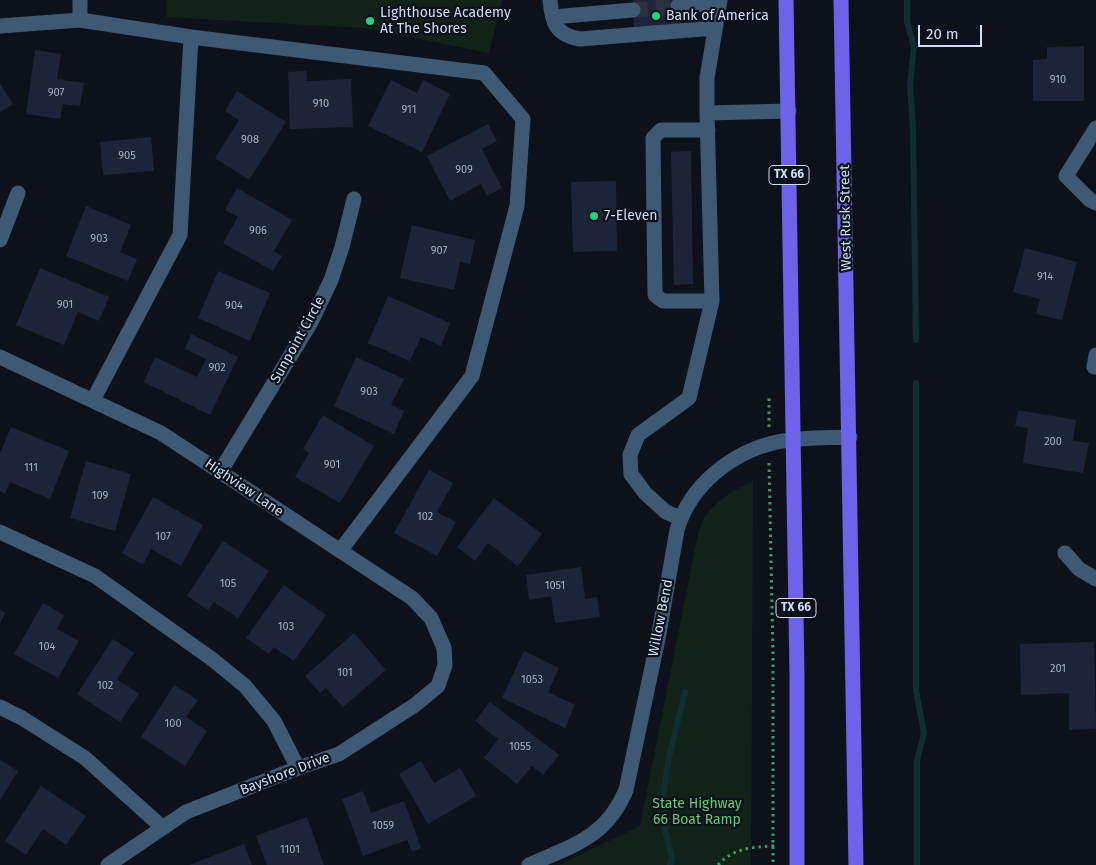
<!DOCTYPE html>
<style>
body{margin:0}
#map{position:relative;width:1096px;height:865px;overflow:hidden;background:#0d121a;font-family:"Fira Sans",sans-serif}
canvas{display:block}
.scale{position:absolute;left:918px;top:25px;width:64px;height:22px;box-sizing:border-box;border:2px solid #ccdff8;border-top:0;padding-left:6px;font-size:15px;line-height:18px;white-space:nowrap;color:#ccdff8;-webkit-text-stroke:4px #0d121a;paint-order:stroke}
</style>
<div id="map">
<canvas width="1096" height="865"></canvas>
<div class="scale">20 m</div>
</div>
<script>
const g = document.querySelector('canvas').getContext('2d');
g.lineJoin = 'round';
function fill(path, color) { g.fillStyle = color; g.fill(path, 'evenodd'); }
function strokePath(path, color, width, dash) { g.strokeStyle = color; g.lineWidth = width; g.lineCap = dash ? 'butt' : 'round'; g.setLineDash(dash || []); g.stroke(path); }
function label(font, color, halo, rows, align = 'center') {
  g.font = font + ' "Fira Sans",sans-serif'; g.lineWidth = 4.5; g.setLineDash([]); g.textBaseline = 'middle'; g.strokeStyle = halo; g.fillStyle = color; for (const [text, x, y, turn = 0] of rows) {
    g.save(); g.translate(x, y); g.rotate((+turn || 0) * Math.PI / 180); g.textAlign = isNaN(turn) ? turn : align; if (halo) g.strokeText(text, 0, 0); g.fillText(text, 0, 0); g.restore();
  }
}
fill(new Path2D(`
 M 166,0 L 502,0 L 489,53 L 365,28 L 166,17 Z
 M 753,481 L 751,865 L 559,865 L 640,826 L 695,549 C 697,541 699,530 702,522 C 713,501 733,491 753,481 Z`), '#112318');
strokePath(new Path2D(`
 M 907,0 L 907,22 L 914,46 L 910,85 L 913,129 L 916,340
 M 916,383 L 916,691 L 924,733 L 917,761 L 917,865
 M 670,865 L 672,858 L 665,830 L 663,797 L 669,757 L 685,692`), '#0e2f32', 6);
fill(new Path2D(`
 M 633,0 L 677,0 L 679,21 L 681,21 L 681,24 L 634,28 Z
 M 1084,46 L 1084,101 L 1033,101 L 1033,60 L 1047,59 L 1047,47 Z
 M 35,50 L 61,54 L 57,79 L 84,83 L 80,106 L 63,104 L 60,119 L 26,114 Z
 M 306,71 L 307,81 L 351,79 L 353,127 L 290,129 L 288,72 Z
 M 391,80 L 417,93 L 423,80 L 450,94 L 422,152 L 368,126 Z
 M 0,84 L 13,104 L 0,112 Z
 M 237,91 L 286,122 L 249,180 L 215,158 L 239,120 L 225,111 Z
 M 488,124 L 497,141 L 482,149 L 502,188 L 487,196 L 481,184 L 450,201 L 427,156 Z
 M 151,137 L 154,171 L 103,175 L 100,142 Z
 M 691,151 L 693,284 L 674,285 L 671,152 Z
 M 616,181 L 617,251 L 573,252 L 571,182 Z
 M 237,188 L 292,220 L 274,251 L 282,256 L 273,271 L 223,243 L 238,217 L 225,210 Z
 M 86,206 L 131,225 L 120,252 L 137,259 L 128,281 L 66,256 Z
 M 412,225 L 475,240 L 470,264 L 460,262 L 454,290 L 400,278 Z
 M 1025,248 L 1077,262 L 1062,320 L 1036,314 L 1040,299 L 1013,292 Z
 M 40,268 L 109,297 L 99,321 L 78,312 L 64,345 L 16,325 Z
 M 218,271 L 270,293 L 250,341 L 198,318 Z
 M 388,296 L 450,323 L 441,346 L 421,337 L 410,361 L 368,343 Z
 M 191,334 L 238,357 L 210,415 L 144,382 L 155,357 L 197,377 L 206,359 L 185,349 Z
 M 356,357 L 404,379 L 391,405 L 404,411 L 394,434 L 334,406 Z
 M 1018,410 L 1076,420 L 1073,441 L 1089,443 L 1083,473 L 1023,463 L 1028,428 L 1015,426 Z
 M 323,415 L 374,446 L 340,503 L 295,477 L 309,453 L 303,449 Z
 M 11,427 L 69,451 L 50,499 L 10,482 L 5,494 L 0,491 L 0,453 Z
 M 86,461 L 131,474 L 115,531 L 70,518 Z
 M 429,470 L 453,483 L 437,512 L 456,522 L 437,556 L 394,533 Z
 M 153,497 L 203,525 L 181,566 L 151,549 L 143,565 L 122,553 Z
 M 494,498 L 542,534 L 518,566 L 488,543 L 475,561 L 457,547 Z
 M 223,541 L 269,571 L 238,618 L 214,602 L 208,610 L 187,596 Z
 M 581,567 L 585,599 L 597,597 L 600,617 L 555,623 L 551,596 L 529,600 L 526,575 Z
 M 284,585 L 326,615 L 294,661 L 274,647 L 269,654 L 246,638 Z
 M 43,603 L 64,615 L 57,629 L 79,641 L 58,678 L 14,654 Z
 M 0,610 L 5,613 L 0,624 Z
 M 354,633 L 386,670 L 343,707 L 326,688 L 320,693 L 305,676 Z
 M 113,639 L 134,653 L 117,679 L 139,694 L 120,722 L 77,694 Z
 M 1094,642 L 1096,729 L 1069,730 L 1069,693 L 1021,695 L 1020,644 Z
 M 524,651 L 559,668 L 548,692 L 575,705 L 565,728 L 502,698 Z
 M 174,685 L 198,700 L 186,717 L 207,731 L 185,766 L 141,737 Z
 M 490,702 L 559,755 L 543,775 L 532,766 L 517,784 L 484,758 L 498,739 L 475,721 Z
 M 0,760 L 18,771 L 0,800 Z
 M 421,761 L 434,783 L 460,768 L 476,796 L 428,824 L 399,774 Z
 M 41,786 L 86,816 L 66,845 L 43,829 L 26,855 L 5,841 Z
 M 363,791 L 371,813 L 404,801 L 421,848 L 412,852 L 407,840 L 363,856 L 342,799 Z
 M 307,817 L 324,865 L 267,865 L 256,836 Z
 M 244,844 L 252,865 L 189,865 Z`), '#1c2538');
strokePath(new Path2D(`
 M 633,10 L 678,6`), '#2a313b', 15, [15, 8]);
strokePath(new Path2D(`
 M 769,427 L 769,398
 M 769,463 L 773,656 L 773,865
 M 718,865 C 734,848 751,847 774,846`), '#3b9d62', 3, [2.5, 4]);
strokePath(new Path2D(`
 M 550,0 C 552,23 556,35 580,39 L 715,28
 M 720,0 L 707,78 L 707,113 L 789,111
 M 678,6 L 719,3
 M 553,17 L 633,10
 M 80,20 L 80,0
 M 0,26 L 80,20 L 191,37 L 484,73 L 523,119 L 517,206 L 472,376 L 340,551
 M 1096,128 L 1066,176 L 1090,200 L 1096,203
 M 708,130 L 661,130 L 653,138 L 655,295 L 663,301 L 712,301
 M 0,240 L 18,193
 M 1096,355 L 1094,367 L 1096,367
 M 0,357 L 161,433 L 412,598 L 431,618 L 444,648 L 445,665 L 438,686 L 415,705 L 339,754 L 298,768 L 186,812 L 108,865
 M 93,400 L 180,235 L 191,37
 M 220,472 L 311,322 L 331,280 L 342,247 L 354,199
 M 680,518 L 666,512 L 645,493 L 631,474 L 630,455 L 638,435 L 689,398 L 712,301 L 707,113
 M 0,532 L 95,576 L 212,659 L 245,686 L 274,721 L 298,768
 M 1065,553 L 1079,569 L 1096,579
 M 0,707 L 22,718 L 85,758 L 162,827
 M 529,865 C 573,845 606,838 626,790 L 658,639 L 677,530 C 690,485 732,452 777,442 C 801,437 826,438 850,437`), '#3e5973', 15);
strokePath(new Path2D(`
 M 786,0 L 797,675 L 797,865
 M 841,0 L 856,865`), '#6d62ea', 15);
for (const [x, y, r, color] of [
 [656,16,5,"#1dd483"],
 [370,21,5,"#1dd483"],
 [594,216,5,"#1dd483"]
]) { const dot = new Path2D(); dot.arc(x, y, r, 0, 2 * Math.PI); g.fillStyle = color; g.fill(dot); strokePath(dot, '#0d121a', 2); }
label('11px', '#a0b0c8', null, [
 ["910",1058,80],
 ["907",56,93],
 ["910",321,104],
 ["911",409,110],
 ["908",250,140],
 ["905",127,156],
 ["909",464,170],
 ["906",258,231],
 ["903",99,239],
 ["907",439,251],
 ["914",1045,277],
 ["901",65,305],
 ["904",234,306],
 ["902",217,368],
 ["903",369,392],
 ["200",1053,442],
 ["901",332,465],
 ["111",31,468],
 ["109",100,496],
 ["102",425,517],
 ["107",163,537],
 ["105",228,584],
 ["1051",555,586],
 ["103",286,627],
 ["104",47,647],
 ["201",1058,669],
 ["101",345,673],
 ["1053",532,680],
 ["102",105,686],
 ["100",173,724],
 ["1055",520,747],
 ["1059",383,826],
 ["1101",290,850]
]);
for (const [x, y, w] of [
 [789,175,40],
 [796,608,40]
]) { const box = new Path2D(); box.roundRect(x - w / 2, y - 9.5, w, 19, 4); g.fillStyle = '#0d121a'; g.fill(box); strokePath(box, '#ccdff8', 1); }
label('bold 12px', '#ccdff8', null, [
 ["TX 66",789,175],
 ["TX 66",796,608]
]);
label('14px', '#ccdff8', '#0d121a', [
 ["Lighthouse Academy",380,13],
 ["At The Shores",380,29],
 ["Bank of America",666,16],
 ["7-Eleven",604,216]
], 'left');
label('14px', '#ccdff8', '#0d121a', [
 ["West Rusk Street",846,218,-91],
 ["Sunpoint Circle",298,340,-61],
 ["Highview Lane",244,488,34],
 ["Willow Bend",661,618,-79],
 ["Bayshore Drive",285,774,-21]
]);
label('14px', '#63cd79', '#0d121a', [
 ["State Highway",697,804],
 ["66 Boat Ramp",697,820]
]);
</script>
